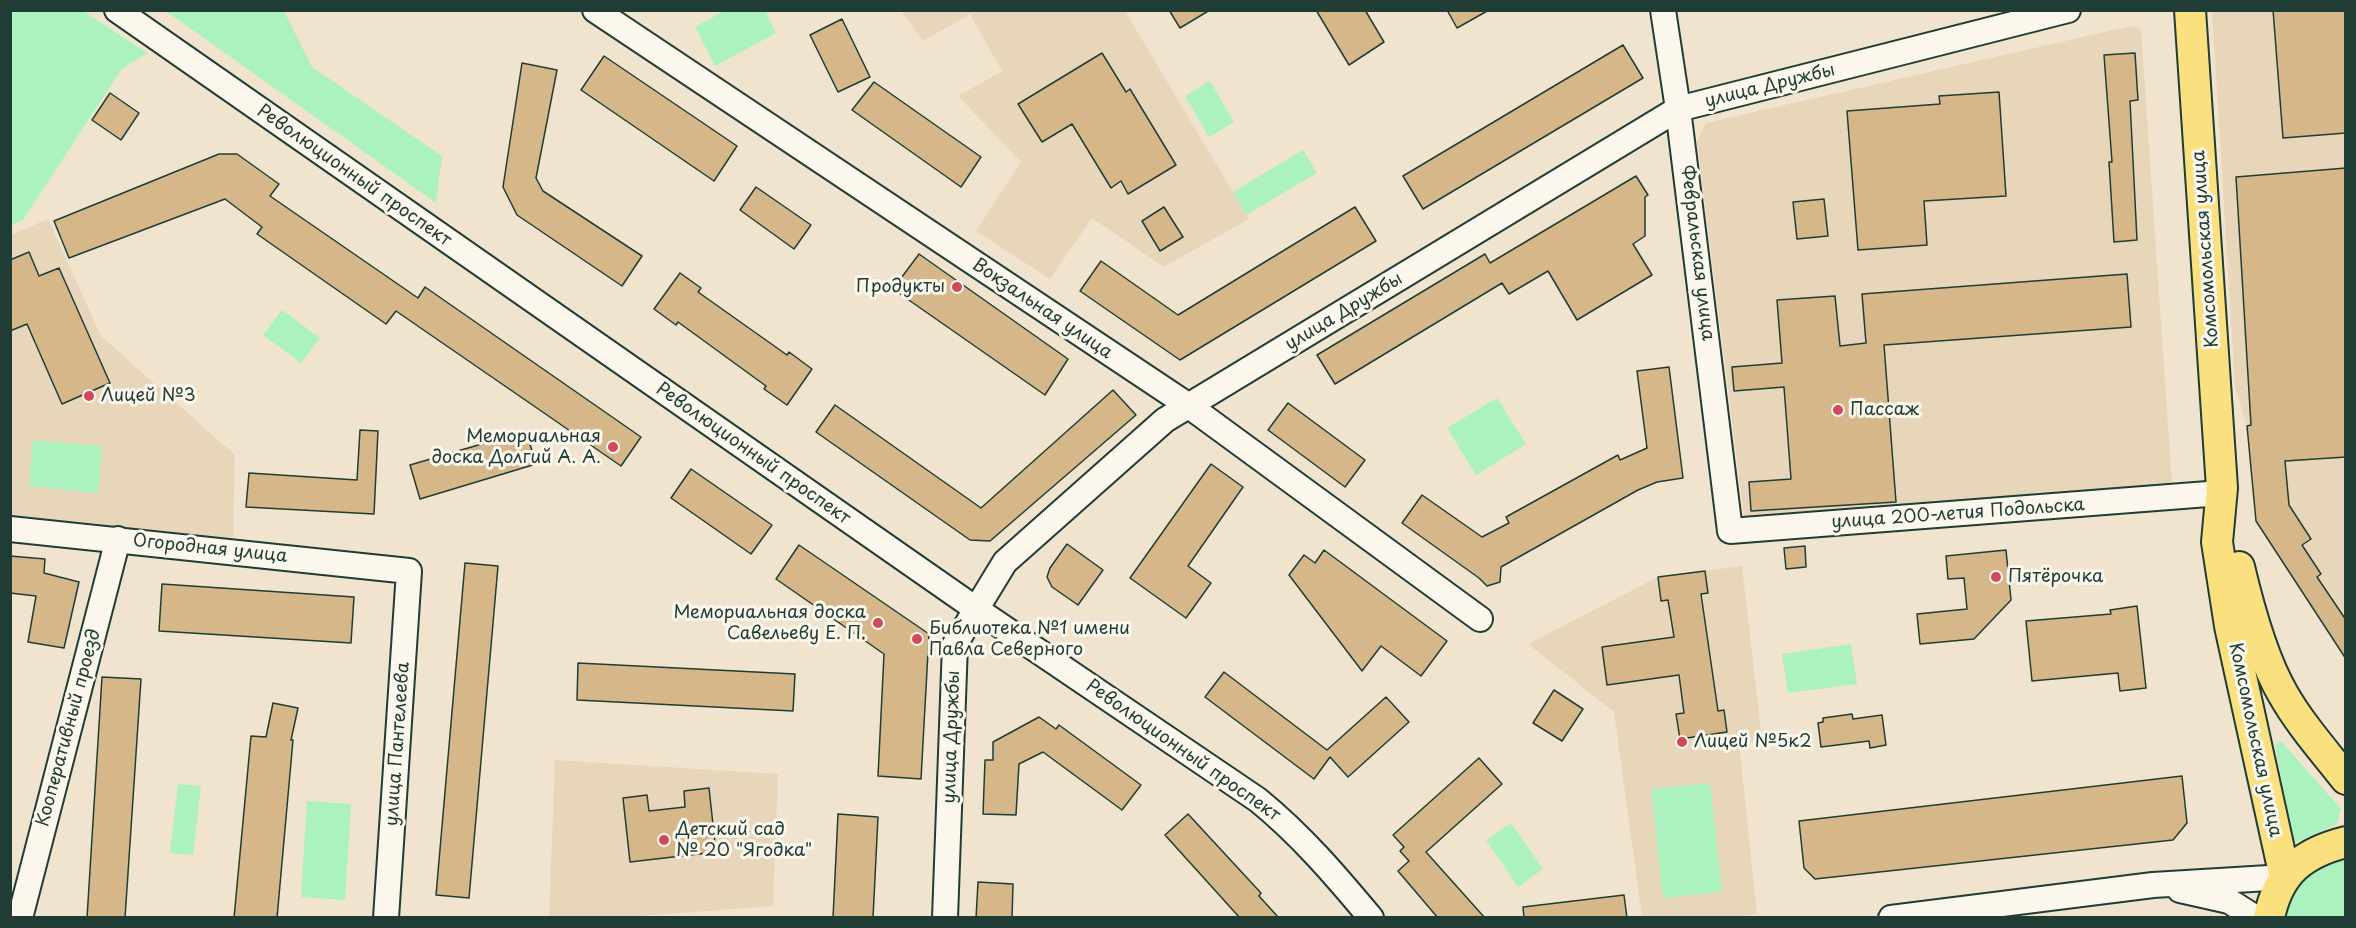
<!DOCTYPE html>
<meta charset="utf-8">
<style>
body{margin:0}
#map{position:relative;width:2356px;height:928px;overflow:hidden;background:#f0e4cf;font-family:"Playpen Sans",sans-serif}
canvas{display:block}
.frame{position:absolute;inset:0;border:12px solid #1f3d34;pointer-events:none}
</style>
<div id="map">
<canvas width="2356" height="928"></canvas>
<div class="frame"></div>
</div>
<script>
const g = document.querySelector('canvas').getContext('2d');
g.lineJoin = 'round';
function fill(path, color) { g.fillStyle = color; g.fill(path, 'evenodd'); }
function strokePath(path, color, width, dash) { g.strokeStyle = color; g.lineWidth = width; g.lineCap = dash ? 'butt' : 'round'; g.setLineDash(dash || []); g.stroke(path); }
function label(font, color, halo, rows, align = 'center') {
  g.font = font + ' "Playpen Sans",sans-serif'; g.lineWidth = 6; g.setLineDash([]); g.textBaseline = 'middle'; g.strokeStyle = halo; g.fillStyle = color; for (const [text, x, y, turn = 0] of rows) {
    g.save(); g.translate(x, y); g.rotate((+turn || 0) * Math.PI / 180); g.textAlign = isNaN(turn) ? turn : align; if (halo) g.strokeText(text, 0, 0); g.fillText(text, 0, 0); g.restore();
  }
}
fill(new Path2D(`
 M 901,11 L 1125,11 L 1249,219 L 1164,267 L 1092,218 L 1050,279 L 976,231 L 1021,162 L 958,96 L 1002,71 L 970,14 L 923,41 Z
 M 2212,11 L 2345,11 L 2345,620 L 2317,577 L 2321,574 L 2302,545 L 2311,539 L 2289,505 L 2282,424 L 2247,426 L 2235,387 Z
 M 2131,26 L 2141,29 L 2172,484 L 1744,517 L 1697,141 L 1706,123 Z
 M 48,219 L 101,336 L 235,455 L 233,538 L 11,518 L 10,235 Z
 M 1742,566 L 1762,740 L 1739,743 L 1757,914 L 1733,918 L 1642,917 L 1614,712 L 1528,644 L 1658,577 Z
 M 555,760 L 778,774 L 773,906 L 628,917 L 549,918 Z`), '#e8d6ba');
fill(new Path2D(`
 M 11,10 L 83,11 L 147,53 L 121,70 L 23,220 L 11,226 Z
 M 765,10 L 776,33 L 715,66 L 695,27 L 724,11 Z
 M 166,11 L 284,11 L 312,67 L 442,156 L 436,203 Z
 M 1210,81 L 1234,122 L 1209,137 L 1185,96 Z
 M 1303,150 L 1317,173 L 1246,215 L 1233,192 Z
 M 282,310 L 320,338 L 301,363 L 263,335 Z
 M 1497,398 L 1526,444 L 1476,475 L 1447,428 Z
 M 33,440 L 102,446 L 98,493 L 29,486 Z
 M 1851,644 L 1857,684 L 1788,693 L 1782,654 Z
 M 2281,741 L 2341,809 L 2337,824 L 2294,843 L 2275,745 Z
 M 1710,783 L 1722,892 L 1663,898 L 1651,789 Z
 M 178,784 L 201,786 L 193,855 L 170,853 Z
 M 307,801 L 351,804 L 345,900 L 301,897 Z
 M 1511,823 L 1543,869 L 1518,887 L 1486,840 Z
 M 2345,858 L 2345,917 L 2285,918 C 2291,887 2314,862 2345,858 Z`), '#abf2be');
const building = new Path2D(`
 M 1169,10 L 1210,10 L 1180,28 Z
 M 1316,10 L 1365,10 L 1384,42 L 1349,65 Z
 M 1447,10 L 1489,10 L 1457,28 Z
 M 2273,10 L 2346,10 L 2346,133 L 2283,138 Z
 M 842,19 L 870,77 L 838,92 L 810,35 Z
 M 1623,45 L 1643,78 L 1423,209 L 1403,176 Z
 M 1102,53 L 1126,92 L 1130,89 L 1176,165 L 1128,194 L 1121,181 L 1111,188 L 1072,124 L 1042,142 L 1018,104 Z
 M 2135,53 L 2138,100 L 2130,101 L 2137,240 L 2114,242 L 2109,162 L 2112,162 L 2104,55 Z
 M 604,56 L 737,146 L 714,181 L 581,90 Z
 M 522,63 L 557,70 L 536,178 L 543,191 L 642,256 L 622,286 L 517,215 L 503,187 Z
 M 874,82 L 981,157 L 961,187 L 852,110 Z
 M 1999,92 L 2006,196 L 1924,201 L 1927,245 L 1858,250 L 1847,111 L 1940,104 L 1939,96 Z
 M 110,93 L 139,113 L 121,140 L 92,120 Z
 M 219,154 L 237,154 L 279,184 L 270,196 L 418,298 L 425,287 L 641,437 L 621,466 L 396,311 L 386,324 L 257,234 L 262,227 L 225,199 L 69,258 L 54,221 Z
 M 2346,168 L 2346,457 L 2285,461 L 2289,505 L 2311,539 L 2302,545 L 2321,574 L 2317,577 L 2346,620 L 2346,659 L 2256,521 L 2247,426 L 2251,425 L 2236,177 Z
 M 1636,176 L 1648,195 L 1645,197 L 1645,236 L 1633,244 L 1652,275 L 1577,320 L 1548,271 L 1509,294 L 1502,283 L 1335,384 L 1317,355 L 1485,254 L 1490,263 Z
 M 756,187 L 811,225 L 794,249 L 740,210 Z
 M 1824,199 L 1828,236 L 1797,239 L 1793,202 Z
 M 1164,207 L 1183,237 L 1160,251 L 1142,221 Z
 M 1355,207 L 1376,241 L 1180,360 L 1080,291 L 1101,261 L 1178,315 Z
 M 29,252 L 39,276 L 59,268 L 110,383 L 62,404 L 27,324 L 10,331 L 10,260 Z
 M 919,254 L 1068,359 L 1045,395 L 893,289 Z
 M 680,273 L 701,288 L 698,292 L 787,355 L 789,352 L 812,369 L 787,405 L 764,389 L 766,386 L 678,322 L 676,325 L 654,309 Z
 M 2127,274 L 2131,327 L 1884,345 L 1896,502 L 1751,511 L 1749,482 L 1791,479 L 1784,387 L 1734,391 L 1732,367 L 1782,363 L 1777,300 L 1835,296 L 1840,346 L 1866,343 L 1862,294 Z
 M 1669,367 L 1683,478 L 1657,482 L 1638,490 L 1501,567 L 1500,582 L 1487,586 L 1479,578 L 1402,523 L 1422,495 L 1482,537 L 1509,523 L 1506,517 L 1618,455 L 1620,460 L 1647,448 L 1637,371 Z
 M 1113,390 L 1136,415 L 990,541 L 970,540 L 816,432 L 835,405 L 981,508 Z
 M 1288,403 L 1365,460 L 1345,487 L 1268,430 Z
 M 360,430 L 378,431 L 374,514 L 246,507 L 249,473 L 357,480 Z
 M 526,431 L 536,464 L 420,499 L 410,465 Z
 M 1211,464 L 1243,487 L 1188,566 L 1211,583 L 1186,618 L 1130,578 Z
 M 691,469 L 772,525 L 751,554 L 671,498 Z
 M 1067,544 L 1103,570 L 1078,605 L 1052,587 L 1047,577 L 1050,568 Z
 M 799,545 L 929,634 L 921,779 L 878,776 L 884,654 L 776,579 Z
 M 1805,546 L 1806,567 L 1786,569 L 1784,548 Z
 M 1324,550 L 1447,641 L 1421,676 L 1381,646 L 1362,671 L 1289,575 L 1304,555 L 1315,563 Z
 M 2006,550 L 2011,600 L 1974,639 L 1920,644 L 1917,614 L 1967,609 L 1964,578 L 1948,579 L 1946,556 Z
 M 10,556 L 45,559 L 44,573 L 79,582 L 64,648 L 28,642 L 36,596 L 10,593 Z
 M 465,563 L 498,566 L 469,898 L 436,895 Z
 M 1705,571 L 1708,593 L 1701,594 L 1718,711 L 1724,710 L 1727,732 L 1680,739 L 1676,714 L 1684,713 L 1679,675 L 1607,685 L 1602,647 L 1674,637 L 1668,600 L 1661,601 L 1658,577 Z
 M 162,584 L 354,597 L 351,643 L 159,631 Z
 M 2137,606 L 2146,688 L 2120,691 L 2118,673 L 2032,681 L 2026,621 L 2111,614 L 2110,610 Z
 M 578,663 L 795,674 L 793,711 L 577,700 Z
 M 1224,672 L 1327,750 L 1386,697 L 1409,722 L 1348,777 L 1330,757 L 1314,779 L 1205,697 Z
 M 102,677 L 141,679 L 125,918 L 87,918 Z
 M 1554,690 L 1583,709 L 1562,741 L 1533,723 Z
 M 273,703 L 298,708 L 291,740 L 293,740 L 277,918 L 234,918 L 251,736 L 266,737 Z
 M 1852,714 L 1853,719 L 1882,715 L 1886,745 L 1870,748 L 1869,741 L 1821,747 L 1818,723 L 1823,722 L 1823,718 Z
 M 1039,717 L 1056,729 L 1059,725 L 1141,785 L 1122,810 L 1043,752 L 1019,764 L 1016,815 L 983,814 L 985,760 L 993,760 L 993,742 Z
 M 1479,758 L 1502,784 L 1426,852 L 1485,918 L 1438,918 L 1398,871 L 1409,861 L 1400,851 L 1404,847 L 1393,835 Z
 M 2182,776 L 2187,823 L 2173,840 L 1815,879 L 1804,868 L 1799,821 Z
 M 709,788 L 716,852 L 630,862 L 623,798 L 647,795 L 649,811 L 685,807 L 684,791 Z
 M 838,814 L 878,817 L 873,918 L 833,918 Z
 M 1188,814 L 1261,893 L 1259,896 L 1279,918 L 1240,918 L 1165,835 Z
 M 978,882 L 1013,884 L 1012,918 L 976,918 Z
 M 1624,895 L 1627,918 L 1524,918 L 1523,907 Z`);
fill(building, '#d6b78a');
strokePath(building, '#1f3d34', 1.5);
const minor = new Path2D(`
 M 117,10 L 976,609 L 1258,800 C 1301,835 1336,876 1371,918
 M 595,10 L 1189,406 L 1480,619
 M 1663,10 L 1678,109 L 1730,531 L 2221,493
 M 10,529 L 409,571 L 386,918
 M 2180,890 L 2229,901 L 2256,918
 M 20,918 L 118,539
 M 945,918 L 955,644 L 1005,562 L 1165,420 L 1678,109 L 2068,10
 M 1891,918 L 2153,885 L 2285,877`);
const major = new Path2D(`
 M 2190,10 L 2222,488 L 2217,542 L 2230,626 L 2285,877
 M 2239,567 C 2248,605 2263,660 2283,694 C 2300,724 2324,751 2346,779
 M 2269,918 C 2278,873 2302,853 2346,842`);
strokePath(minor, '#1f3d34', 28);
strokePath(major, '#1f3d34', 34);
strokePath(minor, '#fbf7ec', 24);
strokePath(major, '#fbe080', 30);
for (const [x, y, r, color] of [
 [957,287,6,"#d1495b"],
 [89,396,6,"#d1495b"],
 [1838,410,6,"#d1495b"],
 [613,447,6,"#d1495b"],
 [1996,577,6,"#d1495b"],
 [878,623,6,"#d1495b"],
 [917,639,6,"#d1495b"],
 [1682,742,6,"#d1495b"],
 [664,840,6,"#d1495b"]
]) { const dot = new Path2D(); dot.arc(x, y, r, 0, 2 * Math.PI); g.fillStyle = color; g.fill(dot); strokePath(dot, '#fbf7ec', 2); }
label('18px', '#1f3d34', '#fbf7ec', [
 ["улица Дружбы",1770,86,-14],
 ["Революционный проспект",354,176,35],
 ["Комсомольская улица",2206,249,-94],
 ["Февральская улица",1697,253,83],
 ["Вокзальная улица",1042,309,34],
 ["улица Дружбы",1344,312,-31],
 ["Революционный проспект",753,454,35],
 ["улица 200-летия Подольска",1958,514,-4],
 ["Огородная улица",210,549,6],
 ["Кооперативный проезд",69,728,-75],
 ["улица Дружбы",952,737,-88],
 ["Комсомольская улица",2255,740,78],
 ["улица Пантелеева",398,744,-86],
 ["Революционный проспект",1183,751,35]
]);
label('18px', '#1f3d34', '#fbf7ec', [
 ["Продукты",945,287,"right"],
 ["Лицей №3",101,396],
 ["Пассаж",1850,410],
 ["Мемориальная",601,437,"right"],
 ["доска Долгий А. А.",601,458,"right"],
 ["Пятёрочка",2008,577],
 ["Мемориальная доска",866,613,"right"],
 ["Савельеву Е. П.",866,634,"right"],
 ["Библиотека №1 имени",929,629],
 ["Павла Северного",929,650],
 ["Лицей №5к2",1694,742],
 ["Детский сад",676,830],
 ["№ 20 \"Ягодка\"",676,851]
], 'left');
</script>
